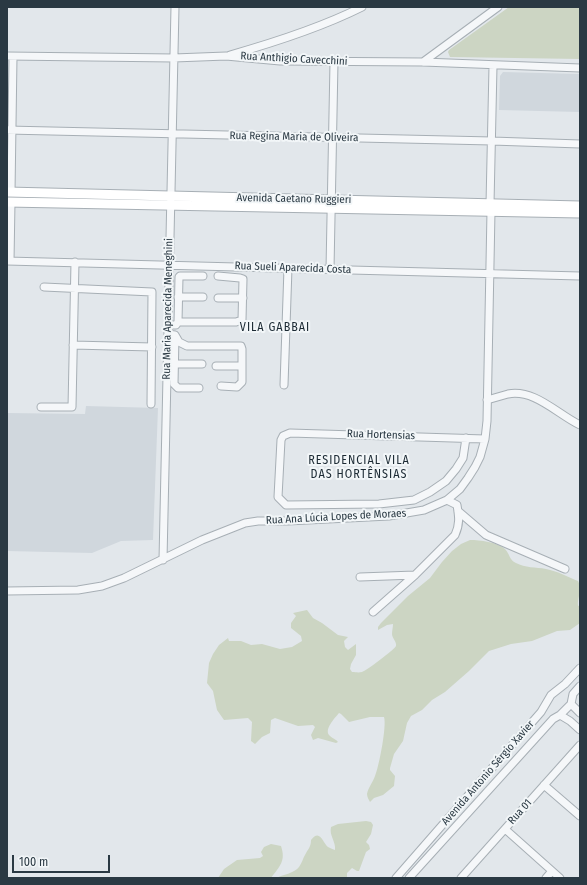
<!DOCTYPE html>
<meta charset="utf-8">
<style>
body{margin:0}
#map{position:relative;width:587px;height:885px;overflow:hidden;background:#e2e7eb;font-family:"Fira Sans Condensed",sans-serif}
canvas{display:block}
.frame{position:absolute;inset:0;border:8px solid #2a3943;pointer-events:none}
.scale{position:absolute;left:12px;top:855px;width:98px;height:18px;box-sizing:border-box;border:2px solid #2a3943;border-top:0;padding-left:5px;font-size:12px;line-height:14px;white-space:nowrap;color:#2a3943;-webkit-text-stroke:3px #f2f6f8;paint-order:stroke}
</style>
<div id="map">
<canvas width="587" height="885"></canvas>
<div class="frame"></div>
<div class="scale">100 m</div>
</div>
<script>
const g = document.querySelector('canvas').getContext('2d');
g.lineJoin = 'round';
function fill(path, color) { g.fillStyle = color; g.fill(path, 'evenodd'); }
function strokePath(path, color, width, dash) { g.strokeStyle = color; g.lineWidth = width; g.lineCap = dash ? 'butt' : 'round'; g.setLineDash(dash || []); g.stroke(path); }
function label(font, color, halo, rows, align = 'center') {
  g.font = font + ' "Fira Sans Condensed",sans-serif'; g.lineWidth = 4; g.setLineDash([]); g.textBaseline = 'middle'; g.strokeStyle = halo; g.fillStyle = color; for (const [text, x, y, turn = 0] of rows) {
    g.save(); g.translate(x, y); g.rotate((+turn || 0) * Math.PI / 180); g.textAlign = isNaN(turn) ? turn : align; if (halo) g.strokeText(text, 0, 0); g.fillText(text, 0, 0); g.restore();
  }
}
fill(new Path2D(`
 M 503,72 L 580,74 L 580,112 L 499,110 L 500,76 Z
 M 86,406 L 158,408 L 153,540 L 121,541 L 92,553 L 7,551 L 7,413 L 85,414 Z`), '#d0d7dd');
fill(new Path2D(`
 M 509,7 L 580,7 L 580,59 L 450,57 L 448,52 L 449,50 Z
 M 470,540 C 480,540 497,542 505,549 C 510,554 509,560 516,563 C 525,568 536,567 546,569 C 557,571 568,577 578,581 C 583,589 577,598 578,606 L 580,605 L 580,623 L 570,630 L 557,631 L 532,641 L 511,644 L 489,651 L 469,671 L 445,692 L 432,700 L 422,710 L 411,716 L 407,723 L 403,741 L 394,754 L 390,768 L 390,770 L 395,776 L 394,786 L 383,795 L 374,798 L 370,802 C 369,800 367,797 367,794 C 368,788 373,782 375,776 C 379,767 387,725 384,717 L 370,717 L 349,722 L 341,714 L 339,713 C 335,718 323,730 330,736 C 333,739 336,739 338,742 L 336,743 L 318,738 L 313,740 L 311,735 L 315,727 L 313,725 L 298,726 L 275,718 L 271,720 L 270,733 L 262,737 L 255,744 L 251,741 L 252,722 L 248,718 L 224,720 L 217,710 L 213,691 L 207,683 L 209,663 L 213,654 L 219,645 L 228,638 L 229,641 L 241,641 L 251,645 L 262,644 L 280,649 L 292,647 L 302,641 L 301,636 L 291,628 L 291,623 L 296,616 L 293,613 L 307,610 L 313,618 L 322,623 L 338,635 L 348,637 L 344,641 L 345,647 L 348,650 L 356,644 L 356,655 L 351,664 L 350,669 L 352,672 C 356,672 358,673 362,672 C 366,671 395,649 396,646 C 397,642 392,638 392,634 C 392,631 393,627 393,624 L 387,625 L 378,630 L 378,627 L 381,623 L 408,596 L 430,578 L 442,562 L 452,551 L 461,544 Z
 M 366,821 L 371,822 L 373,825 L 371,834 L 366,842 L 369,845 L 370,849 L 366,852 L 359,871 L 357,871 L 352,868 L 347,873 L 347,878 L 276,878 C 282,875 295,873 299,867 C 302,863 303,858 305,855 C 308,849 311,847 311,840 C 320,828 323,843 328,847 C 330,848 332,849 335,850 C 336,841 329,836 331,827 L 338,824 Z
 M 271,844 L 281,846 C 286,861 280,866 271,878 L 218,878 L 224,869 L 237,860 L 260,858 L 263,856 L 261,852 L 264,847 Z`), '#ccd5c3');
const street = new Path2D(`
 M 230,55 C 276,42 320,28 362,7
 M 7,56 L 174,58 L 226,56 L 280,61 L 423,62 L 580,68
 M 423,62 L 498,7
 M 7,130 L 492,141 L 580,144
 M 11,192 L 13,57
 M 490,204 L 493,66
 M 7,261 L 580,276
 M 10,261 L 11,202
 M 330,269 L 334,62
 M 44,287 L 152,292 L 151,404
 M 178,297 L 203,297
 M 218,298 L 243,298
 M 178,322 L 236,322 L 242,320 L 243,279 L 240,278 L 218,276
 M 168,325 L 176,325 L 178,322 L 179,277 L 180,276 L 203,276
 M 168,334 L 175,335 L 179,342 L 187,346 L 241,346 L 242,349 L 242,382 L 237,387 L 221,386
 M 175,336 L 174,384 L 178,388 L 199,388
 M 73,345 L 152,347
 M 175,364 L 202,364
 M 216,366 L 242,366
 M 284,385 L 288,268
 M 487,400 C 494,398 501,396 508,394 C 535,389 557,414 580,425
 M 41,407 L 72,407 L 75,262
 M 466,438 L 463,458 L 456,469 L 446,481 L 430,492 L 414,500 L 379,504 L 286,505 L 278,497 L 281,440 L 283,436 L 290,433 L 485,439
 M 458,511 L 486,535 L 565,569
 M 163,560 L 175,7
 M 360,577 L 415,575
 M 7,591 L 78,590 L 102,586 L 124,578 L 202,540 L 245,523 L 258,521 L 288,521 L 389,516 L 424,510 L 447,500 L 460,489 L 468,478 L 475,467 L 480,457 L 485,439 L 487,421 L 491,211
 M 373,612 L 415,575 L 455,535 C 460,524 459,517 457,505 L 447,500
 M 571,704 L 580,713
 M 560,715 L 570,721 L 580,730
 M 544,785 L 580,816
 M 505,829 L 560,878
 M 396,878 L 541,712 L 551,695 L 565,684 L 580,668
 M 409,878 L 553,719 L 560,715 L 571,704 L 573,694 L 580,686
 M 461,878 L 580,745
 M 546,878 L 552,871`);
const secondary = new Path2D(`
 M 7,192 L 580,206
 M 7,202 L 580,213`);
strokePath(street, '#a7afb5', 9);
strokePath(secondary, '#a7afb5', 11);
strokePath(street, '#f5f7f9', 7);
strokePath(secondary, '#fff', 9);
label('11px', '#2a3943', '#f2f6f8', [
 ["Rua Anthigio Cavecchini",294,59,3],
 ["Rua Regina Maria de Oliveira",294,137,1],
 ["Avenida Caetano Ruggieri",294,199,1],
 ["Rua Sueli Aparecida Costa",293,268,2],
 ["Rua Maria Aparecida Meneghini",168,309,-89],
 ["Rua Hortensias",381,435,2],
 ["Rua Ana Lúcia Lopes de Moraes",336,517,-3],
 ["Avenida Antonio Sérgio Xavier",488,773,-49],
 ["Rua 01",520,812,-48]
]);
g.letterSpacing = '1px';
label('12px', '#1c2a34', '#f2f6f8', [
 ["VILA GABBAI",275,328],
 ["RESIDENCIAL VILA",359,461],
 ["DAS HORTÊNSIAS",359,475]
]);
g.letterSpacing = '0px';
</script>
